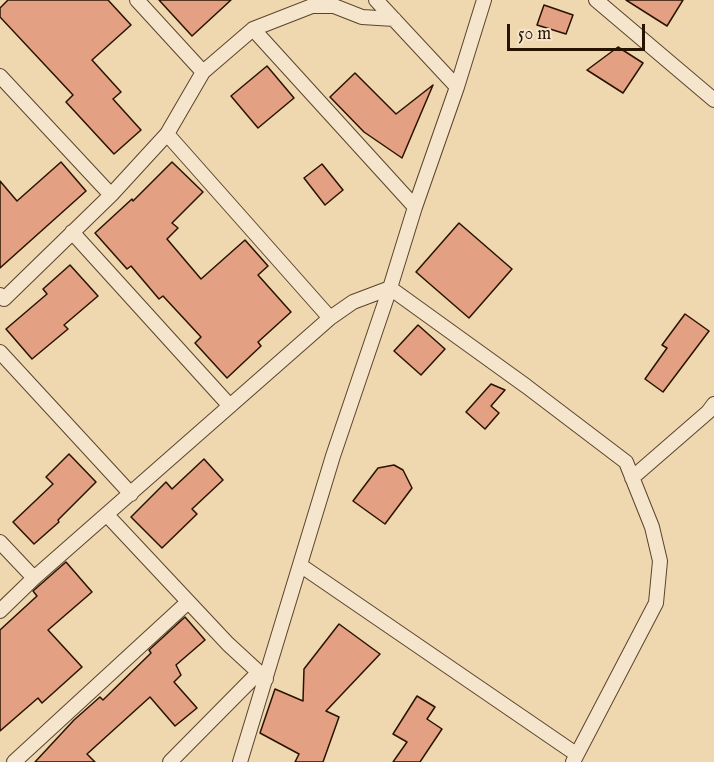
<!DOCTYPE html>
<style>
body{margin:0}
#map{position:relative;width:714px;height:762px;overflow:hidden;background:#efd7b0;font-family:"IM FELL English",serif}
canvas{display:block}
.scale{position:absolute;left:507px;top:24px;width:138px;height:27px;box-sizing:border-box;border:3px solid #281300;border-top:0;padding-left:8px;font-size:18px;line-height:21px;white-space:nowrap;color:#281300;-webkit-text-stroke:4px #f5e5cc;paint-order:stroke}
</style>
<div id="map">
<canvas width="714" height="762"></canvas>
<div class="scale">50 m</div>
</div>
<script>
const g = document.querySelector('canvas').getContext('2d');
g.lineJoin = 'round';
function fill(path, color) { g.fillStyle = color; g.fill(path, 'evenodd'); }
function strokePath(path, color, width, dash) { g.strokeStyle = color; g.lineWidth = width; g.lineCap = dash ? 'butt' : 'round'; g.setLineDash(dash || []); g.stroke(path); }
const building = new Path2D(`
 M 8,0 L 108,0 L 131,25 L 92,60 L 121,92 L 113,99 L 141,130 L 114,154 L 66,102 L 73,95 L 0,17 L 0,8 Z
 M 159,0 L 231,0 L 192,36 Z
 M 626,0 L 683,0 L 667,26 Z
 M 544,5 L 573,15 L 566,34 L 537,25 Z
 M 618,47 L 643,63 L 623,93 L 587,70 Z
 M 267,66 L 294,98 L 258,128 L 231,96 Z
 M 355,73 L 396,114 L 433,85 L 402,158 L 364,132 L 330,97 Z
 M 61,162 L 86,191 L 0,268 L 0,181 L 17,201 Z
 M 172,162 L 203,192 L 172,223 L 178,228 L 167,239 L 201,279 L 245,240 L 268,266 L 258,275 L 291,312 L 258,342 L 261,346 L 227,378 L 195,343 L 201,337 L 163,296 L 159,299 L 131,266 L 127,269 L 95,233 L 132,199 L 133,201 Z
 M 322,164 L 343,190 L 325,205 L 304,178 Z
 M 459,223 L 512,269 L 469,318 L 416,272 Z
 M 70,265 L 98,296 L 64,325 L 68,329 L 32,359 L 6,329 L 47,294 L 43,289 Z
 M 685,314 L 709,331 L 663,392 L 645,379 L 667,348 L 662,345 Z
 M 418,325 L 445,349 L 421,375 L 394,351 Z
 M 491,384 L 505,390 L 491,406 L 499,413 L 485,429 L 466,412 Z
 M 69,454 L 96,482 L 58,520 L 59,522 L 34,544 L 13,522 L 53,484 L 46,477 Z
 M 204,459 L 223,480 L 192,509 L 197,514 L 162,548 L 131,517 L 166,482 L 172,489 Z
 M 394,465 L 403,470 L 412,488 L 385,524 L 353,501 L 378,468 Z
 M 66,562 L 92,592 L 48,630 L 82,667 L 42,703 L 38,698 L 0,731 L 0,630 L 37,596 L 33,591 Z
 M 185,617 L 205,640 L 176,665 L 181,675 L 174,682 L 197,708 L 175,726 L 150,697 L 87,754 L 95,762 L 35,762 L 74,720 L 100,697 L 103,700 L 151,653 L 149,650 Z
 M 339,624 L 380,654 L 326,711 L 339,717 L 323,762 L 295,762 L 299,754 L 260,733 L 275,689 L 303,701 L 304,669 Z
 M 417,696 L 435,707 L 427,719 L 442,729 L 420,762 L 393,762 L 407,742 L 393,734 Z`);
fill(building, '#e4a083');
strokePath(building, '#281300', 1.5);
const minor = new Path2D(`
 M 137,0 L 203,72
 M 376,0 L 457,87
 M 596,0 L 714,100
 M 253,29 L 415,207
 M 0,76 L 111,195
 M 167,134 L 330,318
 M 72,232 L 229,405
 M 0,295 L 4,299 L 111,195 L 167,134 L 203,72 L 253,29 L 312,6 L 334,6 L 362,17 L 394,19
 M 0,352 L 131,494
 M 632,478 L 708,412 L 714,404
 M 107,515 L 228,644 L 266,679
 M 0,542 L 34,578
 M 300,565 L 576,754
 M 0,611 L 34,578 L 330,318 L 353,302 L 390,288 L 526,386 L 626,462 L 652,527 L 660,561 L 656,603 L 573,762
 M 14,762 L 188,602
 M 170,762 L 259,672
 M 240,762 L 333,456 L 390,288 L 415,207 L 457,87 L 484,0`);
strokePath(minor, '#5a442c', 16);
strokePath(minor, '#f5e5cc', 14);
</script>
